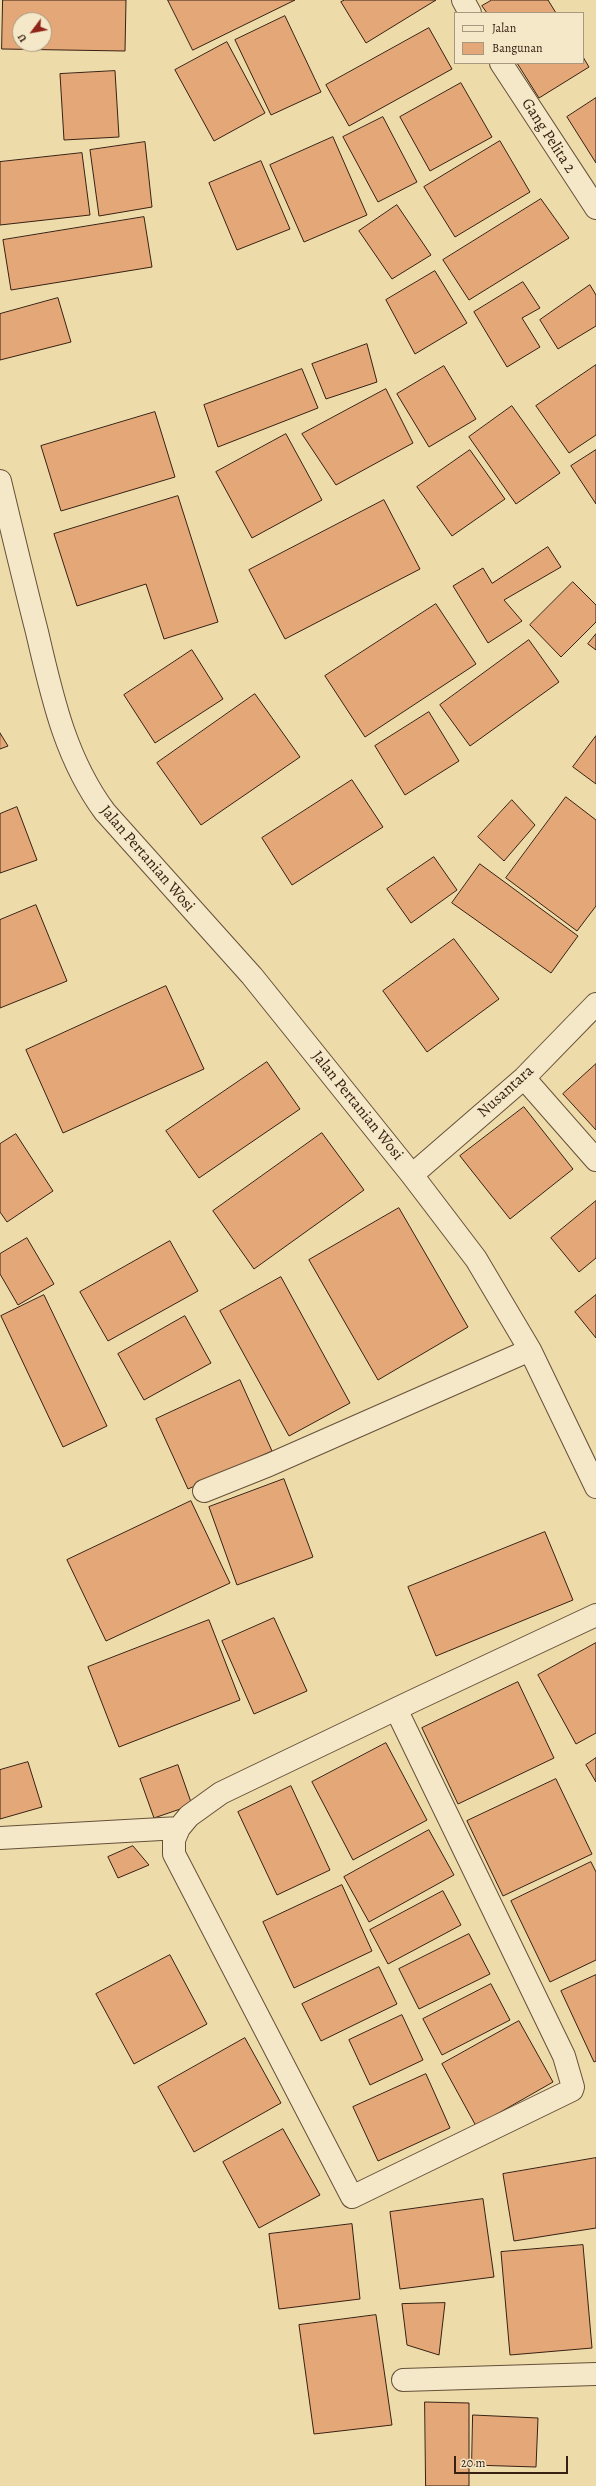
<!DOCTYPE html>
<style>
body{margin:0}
#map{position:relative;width:596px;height:2486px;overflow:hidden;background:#eedbaa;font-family:Alegreya,serif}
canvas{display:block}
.legend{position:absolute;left:454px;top:12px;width:130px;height:52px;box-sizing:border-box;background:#f4e8c8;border:1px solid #a99880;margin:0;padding:5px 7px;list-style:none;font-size:12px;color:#382113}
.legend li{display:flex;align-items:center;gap:8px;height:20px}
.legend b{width:20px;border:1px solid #a99880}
.north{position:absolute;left:12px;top:12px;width:40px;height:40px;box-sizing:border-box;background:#f4e8c8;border:1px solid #a99880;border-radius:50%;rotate:238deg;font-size:11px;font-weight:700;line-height:16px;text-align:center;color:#382113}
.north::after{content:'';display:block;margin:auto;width:14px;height:18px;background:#8f2418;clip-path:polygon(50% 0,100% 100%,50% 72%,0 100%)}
.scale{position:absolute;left:454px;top:2456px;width:114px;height:18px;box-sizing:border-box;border:2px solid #382113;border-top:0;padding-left:5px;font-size:12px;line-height:14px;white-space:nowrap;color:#382113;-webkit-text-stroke:3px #f4e8c8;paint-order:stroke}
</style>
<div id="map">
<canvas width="596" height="2486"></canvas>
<ul class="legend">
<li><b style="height:5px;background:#f4e8c8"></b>Jalan</li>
<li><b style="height:11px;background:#e4a878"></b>Bangunan</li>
</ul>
<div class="north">U</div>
<div class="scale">20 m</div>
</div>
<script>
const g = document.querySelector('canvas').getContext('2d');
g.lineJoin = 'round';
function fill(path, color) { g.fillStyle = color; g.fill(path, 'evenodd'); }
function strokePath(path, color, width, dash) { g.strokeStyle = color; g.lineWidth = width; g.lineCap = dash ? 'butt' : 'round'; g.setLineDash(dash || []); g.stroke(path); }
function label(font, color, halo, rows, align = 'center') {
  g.font = font + ' Alegreya,serif'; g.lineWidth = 3; g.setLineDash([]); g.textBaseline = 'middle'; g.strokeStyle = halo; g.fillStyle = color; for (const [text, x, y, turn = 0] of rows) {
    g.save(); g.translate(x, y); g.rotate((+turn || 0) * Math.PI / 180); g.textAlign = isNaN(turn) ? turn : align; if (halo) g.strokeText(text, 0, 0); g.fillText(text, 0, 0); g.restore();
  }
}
const building = new Path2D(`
 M 3,0 L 126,0 L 125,51 L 2,49 ZM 20,20 L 44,20 L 44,44 L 20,44 Z
 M 168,0 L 295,0 L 193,50 Z
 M 345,0 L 436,0 L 366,43 L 341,2 Z
 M 492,0 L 548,0 L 556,13 L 487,13 L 482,6 Z
 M 285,16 L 321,92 L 271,115 L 235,40 Z
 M 429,28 L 452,69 L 349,126 L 326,85 Z
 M 227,42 L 265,113 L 214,141 L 175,70 Z
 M 583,57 L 589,67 L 539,98 L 517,63 L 583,63 Z
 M 115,71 L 119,137 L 64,140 L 60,74 Z
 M 461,83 L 492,137 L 430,171 L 400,117 Z
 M 596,98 L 596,163 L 567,117 Z
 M 383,117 L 417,182 L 378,202 L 343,137 Z
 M 333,137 L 367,215 L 304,242 L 270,165 Z
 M 500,141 L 530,192 L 455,237 L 424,187 Z
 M 145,142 L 152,207 L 99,216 L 90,150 Z
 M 82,153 L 90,215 L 0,225 L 0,162 Z
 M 261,161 L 290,229 L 237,250 L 209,183 Z
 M 541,199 L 569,238 L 469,300 L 443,260 Z
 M 397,205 L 431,255 L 392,279 L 359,231 Z
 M 144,217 L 152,267 L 11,290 L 3,240 Z
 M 435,271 L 467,323 L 415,354 L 386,300 Z
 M 523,282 L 540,308 L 522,318 L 540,347 L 507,367 L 474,312 Z
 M 590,285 L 596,295 L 596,326 L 558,349 L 540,320 Z
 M 58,298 L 71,342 L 0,360 L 0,314 Z
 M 367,344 L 377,382 L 326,399 L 312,364 Z
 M 596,365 L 596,435 L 569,453 L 536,406 Z
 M 444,366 L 476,419 L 429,447 L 397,394 Z
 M 302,369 L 318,408 L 218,447 L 204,405 Z
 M 386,389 L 413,443 L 336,485 L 302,434 Z
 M 512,406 L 560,473 L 516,504 L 469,437 Z
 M 155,412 L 175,477 L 61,511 L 41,446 Z
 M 286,434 L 322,500 L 252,538 L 216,472 Z
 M 470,450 L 505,499 L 452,536 L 417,487 Z
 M 596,450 L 596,504 L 571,466 Z
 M 178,496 L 218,622 L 164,639 L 146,584 L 77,606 L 54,534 Z
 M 384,500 L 420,569 L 285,639 L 249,570 Z
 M 548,547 L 561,567 L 504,600 L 522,621 L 488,643 L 453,586 L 483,568 L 492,583 Z
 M 573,582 L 596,605 L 596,622 L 561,657 L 530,625 Z
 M 436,604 L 476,664 L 365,737 L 325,676 Z
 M 596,634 L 596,650 L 588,644 Z
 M 529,640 L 559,682 L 470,746 L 440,705 Z
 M 192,650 L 223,699 L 155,743 L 124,695 Z
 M 255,694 L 300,757 L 201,825 L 157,763 Z
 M 429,712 L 459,761 L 405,795 L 375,746 Z
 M 0,733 L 8,746 L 0,749 Z
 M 596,736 L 596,784 L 573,767 Z
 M 352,780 L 383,827 L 292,885 L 262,838 Z
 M 566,797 L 596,820 L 596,906 L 577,931 L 506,878 Z
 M 512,800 L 535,825 L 504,861 L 478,837 Z
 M 17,807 L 37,860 L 0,873 L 0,814 Z
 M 434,857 L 457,890 L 411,923 L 387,889 Z
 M 480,864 L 578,936 L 551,973 L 452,903 Z
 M 36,905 L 67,981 L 0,1008 L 0,920 Z
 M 454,939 L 499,999 L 427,1052 L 383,991 Z
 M 166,986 L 204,1069 L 63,1133 L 26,1050 Z
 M 267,1062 L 300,1109 L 199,1178 L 166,1131 Z
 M 596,1064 L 596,1130 L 563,1094 Z
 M 524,1107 L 573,1169 L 510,1219 L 460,1156 Z
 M 322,1133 L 364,1190 L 254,1269 L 213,1211 Z
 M 16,1134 L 53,1191 L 7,1222 L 0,1212 L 0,1144 Z
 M 596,1201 L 596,1258 L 579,1272 L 551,1238 Z
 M 399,1208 L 468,1327 L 378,1380 L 309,1260 Z
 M 27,1238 L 54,1284 L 18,1305 L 0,1274 L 0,1254 Z
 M 170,1241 L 198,1291 L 108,1341 L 80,1292 Z
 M 281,1277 L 350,1403 L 289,1436 L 220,1311 Z
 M 44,1295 L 107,1426 L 63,1447 L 1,1316 Z
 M 596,1295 L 596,1338 L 575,1312 Z
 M 185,1316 L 211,1363 L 144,1400 L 118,1354 Z
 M 240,1380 L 272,1451 L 188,1489 L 156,1419 Z
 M 284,1479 L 313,1557 L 237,1585 L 209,1507 Z
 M 191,1501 L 230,1583 L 106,1641 L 67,1560 Z
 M 545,1532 L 573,1600 L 436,1656 L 408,1587 Z
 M 274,1618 L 307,1691 L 254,1714 L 222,1641 Z
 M 209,1620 L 240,1700 L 119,1747 L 88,1667 Z
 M 596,1643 L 596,1733 L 576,1744 L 538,1675 Z
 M 518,1682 L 554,1758 L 458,1804 L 422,1728 Z
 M 386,1743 L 427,1820 L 353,1860 L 312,1782 Z
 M 596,1758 L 596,1782 L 586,1765 Z
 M 28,1762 L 42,1807 L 0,1819 L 0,1770 Z
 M 178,1765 L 192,1805 L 154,1818 L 140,1779 Z
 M 556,1779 L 592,1854 L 503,1896 L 467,1821 Z
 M 291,1786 L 330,1870 L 277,1895 L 238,1812 Z
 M 429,1830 L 454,1875 L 369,1922 L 344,1877 Z
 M 133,1846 L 149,1865 L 118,1878 L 108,1857 Z
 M 591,1862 L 596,1872 L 596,1960 L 550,1982 L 511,1901 Z
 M 342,1885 L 372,1951 L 294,1988 L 263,1922 Z
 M 443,1891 L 461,1925 L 388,1964 L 370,1930 Z
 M 469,1934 L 490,1974 L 419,2009 L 399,1969 Z
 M 170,1955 L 207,2024 L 134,2064 L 96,1994 Z
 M 379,1967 L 397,2004 L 321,2041 L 302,2004 Z
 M 596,1975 L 596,2061 L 594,2062 L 561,1991 Z
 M 491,1984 L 510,2020 L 442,2055 L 423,2019 Z
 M 402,2015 L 423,2060 L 370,2085 L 349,2040 Z
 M 519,2021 L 553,2082 L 476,2126 L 442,2064 Z
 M 245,2038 L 281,2103 L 194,2152 L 158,2087 Z
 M 426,2074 L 450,2128 L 378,2161 L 353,2107 Z
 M 283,2129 L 320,2195 L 259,2228 L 223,2162 Z
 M 596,2158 L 596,2228 L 514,2241 L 503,2174 Z
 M 483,2199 L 494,2277 L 400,2289 L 390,2212 Z
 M 352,2224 L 360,2299 L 279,2309 L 269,2234 Z
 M 583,2245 L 592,2348 L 510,2355 L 501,2252 Z
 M 445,2303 L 439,2355 L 407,2345 L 402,2304 Z
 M 376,2315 L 392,2425 L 314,2434 L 299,2325 Z
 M 425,2402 L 469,2403 L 469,2486 L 426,2486 Z
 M 473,2415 L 538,2418 L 536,2467 L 472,2465 Z`);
fill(building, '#e4a878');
strokePath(building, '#382113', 1);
const minor = new Path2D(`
 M 463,0 L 470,13
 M 501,63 L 596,208
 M 0,481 C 12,531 24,581 37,632 C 52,696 65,758 105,812 L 252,976 L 412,1175 L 476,1259 L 530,1350 L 596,1487
 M 524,1078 L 596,1160
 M 412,1175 L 524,1078 L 596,1004
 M 204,1491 L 269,1465 L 530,1350
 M 396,1709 L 564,2056 L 573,2087 L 572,2090 L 352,2197 L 174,1854 L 174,1840 L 179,1828 L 189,1816 L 221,1793 L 396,1709 L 417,1699 L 596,1615
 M 0,1838 L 179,1828
 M 403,2380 L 596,2374`);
strokePath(minor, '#665039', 24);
strokePath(minor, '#f4e8c8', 22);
label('16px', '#382113', '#f4e8c8', [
 ["Gang Pelita 2",548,136,57],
 ["Jalan Pertanian Wosi",147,859,49],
 ["Nusantara",506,1092,-42],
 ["Jalan Pertanian Wosi",357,1106,51]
]);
</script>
